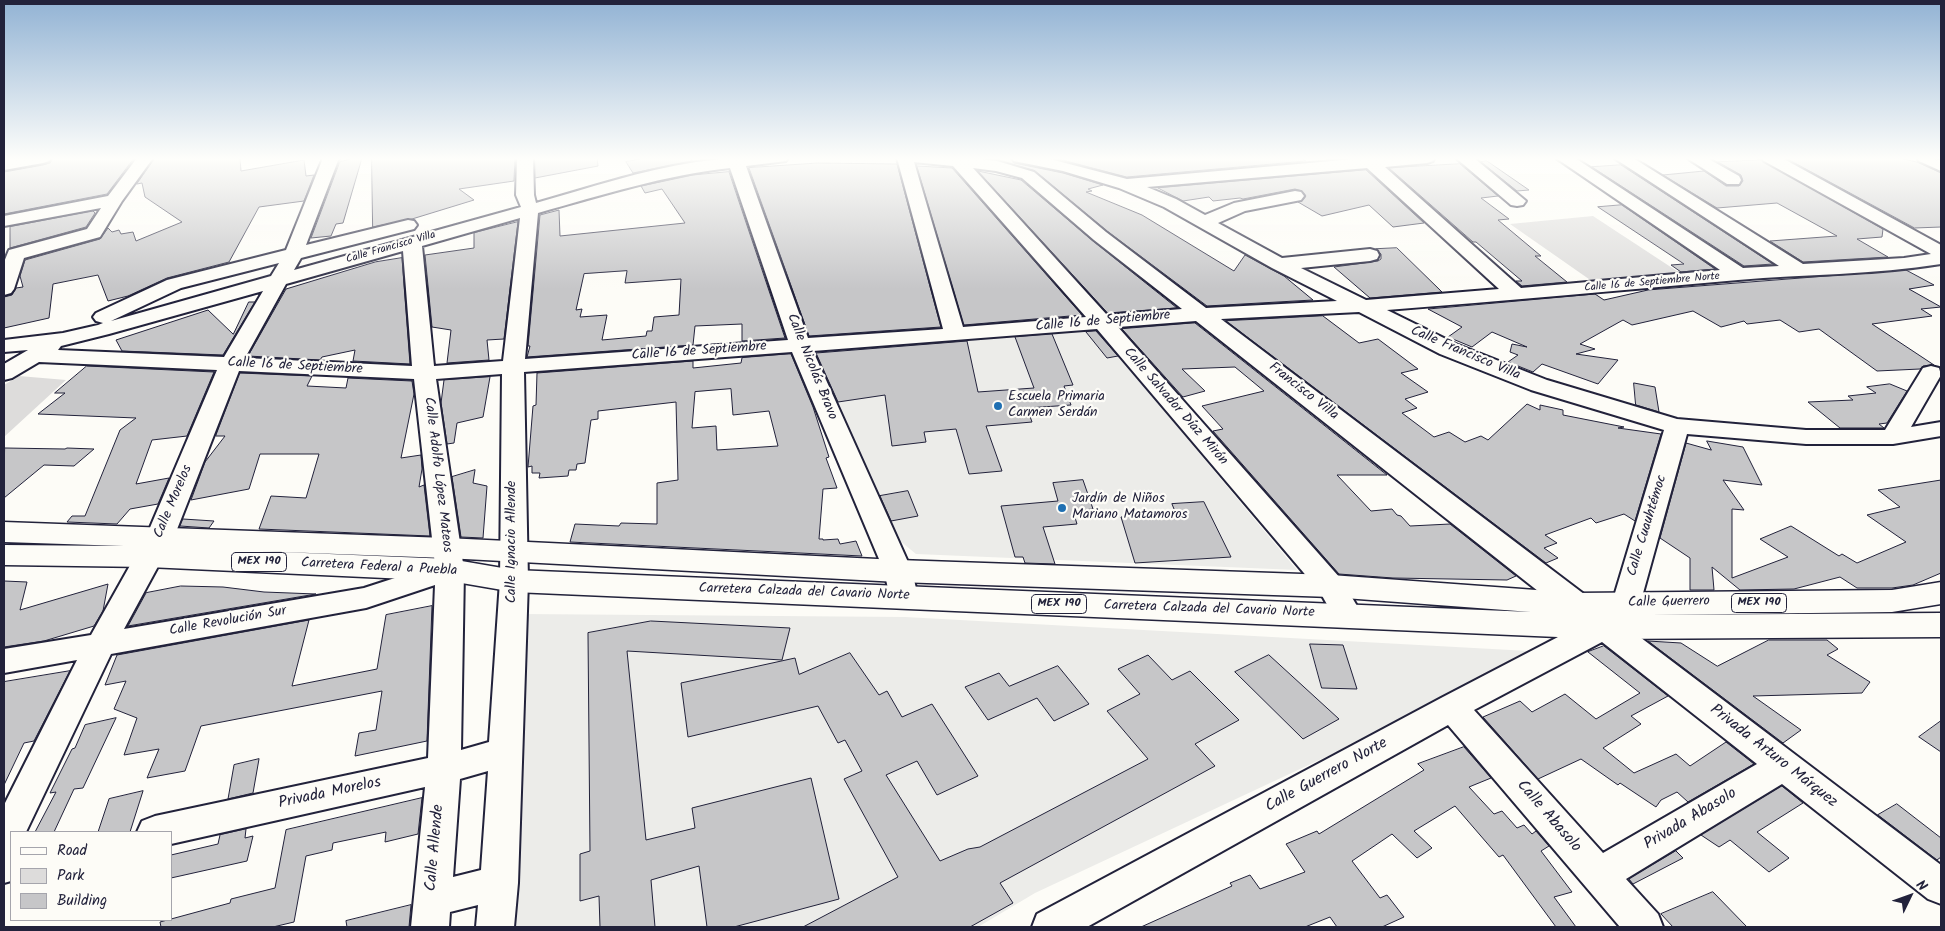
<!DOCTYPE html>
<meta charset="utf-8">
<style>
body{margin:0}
#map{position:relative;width:1945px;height:931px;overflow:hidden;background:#fdfcf7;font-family:Kalam,sans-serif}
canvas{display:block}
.frame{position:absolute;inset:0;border:5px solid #22223b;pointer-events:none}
.legend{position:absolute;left:10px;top:831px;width:162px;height:90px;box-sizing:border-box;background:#fdfcf7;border:1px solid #a5a5ac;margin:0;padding:6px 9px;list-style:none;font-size:15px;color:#22223b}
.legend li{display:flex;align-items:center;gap:10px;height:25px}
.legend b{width:25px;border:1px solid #a5a5ac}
.north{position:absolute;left:1885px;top:871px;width:50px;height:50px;-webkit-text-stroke:4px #fdfcf7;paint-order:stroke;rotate:48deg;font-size:14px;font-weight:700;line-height:20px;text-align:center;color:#22223b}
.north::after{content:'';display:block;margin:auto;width:18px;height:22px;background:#22223b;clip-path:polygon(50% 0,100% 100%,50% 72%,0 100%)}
</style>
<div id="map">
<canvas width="1945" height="931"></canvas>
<div class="frame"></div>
<ul class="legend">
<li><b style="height:6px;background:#fdfcf7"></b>Road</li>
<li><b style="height:14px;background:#dddcdb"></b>Park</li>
<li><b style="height:14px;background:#c6c6c8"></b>Building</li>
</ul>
<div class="north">N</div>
</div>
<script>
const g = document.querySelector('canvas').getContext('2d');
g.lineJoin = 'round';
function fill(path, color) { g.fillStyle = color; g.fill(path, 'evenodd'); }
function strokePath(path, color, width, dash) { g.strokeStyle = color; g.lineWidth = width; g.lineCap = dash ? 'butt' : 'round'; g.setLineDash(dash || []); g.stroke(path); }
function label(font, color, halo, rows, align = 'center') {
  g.font = font + ' Kalam,sans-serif'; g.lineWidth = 4.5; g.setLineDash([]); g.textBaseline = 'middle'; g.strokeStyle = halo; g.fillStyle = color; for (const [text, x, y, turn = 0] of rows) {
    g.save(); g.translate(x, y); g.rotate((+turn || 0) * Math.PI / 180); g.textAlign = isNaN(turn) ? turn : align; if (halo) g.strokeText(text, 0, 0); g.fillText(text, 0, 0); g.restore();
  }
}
fill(new Path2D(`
 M 1098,330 L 1205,460 L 1297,570 L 916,554 L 888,531 L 813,353 Z
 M 523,614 L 905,617 L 1529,651 L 1533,660 L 1035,893 L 978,927 L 512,927 Z`), '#ecece9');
fill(new Path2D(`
 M 1593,216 L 1686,277 L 1596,284 L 1510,224 Z
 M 19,376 L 66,380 L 4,437 L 4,385 Z`), '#dddcdb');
const building = new Path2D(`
 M 53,158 L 134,158 L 107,194 L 4,214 L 4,172 L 43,165 L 50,163 Z
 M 155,158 L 240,158 L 241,171 L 304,160 L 306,176 L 314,175 L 304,201 L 259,207 L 229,262 L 167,278 L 128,296 L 108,301 L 98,275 L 53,284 L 49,318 L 4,328 L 4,297 L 12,295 L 16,288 L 23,287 L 20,276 L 25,260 L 100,239 L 108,228 L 112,232 L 119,230 L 121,234 L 133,232 L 136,241 L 182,222 L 145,197 L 142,183 L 137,184 Z
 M 354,158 L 362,158 L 343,223 L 336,224 L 331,236 L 311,238 L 339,164 L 340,162 Z
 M 372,158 L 515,158 L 514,181 L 459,189 L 474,200 L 412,219 L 373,227 Z
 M 535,158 L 597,158 L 598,166 L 535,178 Z
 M 644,158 L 692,158 L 692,161 L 633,173 L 626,162 Z
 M 989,158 L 1010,158 L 1014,163 L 1063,173 L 1103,185 L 1088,189 L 1092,191 L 1086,192 L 1142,215 L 1234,271 L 1245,255 L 1284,276 L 1313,300 L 1207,306 L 1107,231 L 1035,171 Z
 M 1055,158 L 1301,158 L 1306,161 L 1127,177 Z
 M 1786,158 L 1899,158 L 1917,162 L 1941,173 L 1941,227 L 1915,228 Z
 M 1761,160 L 1883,229 L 1882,237 L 1857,239 L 1888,257 L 1803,262 L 1770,241 L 1837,236 L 1777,203 L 1717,208 L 1663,175 L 1704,171 L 1726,186 L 1739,186 L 1743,181 L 1741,175 L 1718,162 Z
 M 1487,161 L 1529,190 L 1517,191 L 1481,162 Z
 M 818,163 L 897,164 L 941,327 L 809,336 L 749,168 Z
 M 1460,164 L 1498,196 L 1481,198 L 1509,219 L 1498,220 L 1541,256 L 1535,256 L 1567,282 L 1522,286 L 1516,281 L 1522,281 L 1476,242 L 1473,242 L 1389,168 Z
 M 1621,165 L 1773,264 L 1744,266 L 1592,167 Z
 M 917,166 L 952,168 L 1082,315 L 964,325 Z
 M 1366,170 L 1424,223 L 1393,227 L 1369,205 L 1322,216 L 1298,202 L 1302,201 L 1306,196 L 1302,191 L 1295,189 L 1243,199 L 1240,198 L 1213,201 L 1209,197 L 1183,201 L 1158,188 Z
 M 978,171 L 1021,180 L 1093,241 L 1177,308 L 1108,313 Z
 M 729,172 L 785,338 L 742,341 L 742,324 L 695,326 L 693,345 L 527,357 L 530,346 L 528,346 L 540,215 L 559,210 L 560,236 L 685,223 L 662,189 L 645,193 L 641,186 L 693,175 ZM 627,271 L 625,283 L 681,279 L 679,315 L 654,317 L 652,331 L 647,331 L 646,336 L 602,340 L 607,315 L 580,317 L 582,309 L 576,310 L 584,274 Z
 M 1622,205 L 1715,269 L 1681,272 L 1671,265 L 1684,264 L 1598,207 Z
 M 93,211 L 95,213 L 86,227 L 10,248 L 10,227 Z
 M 518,222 L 504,339 L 487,340 L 489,360 L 447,363 L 451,330 L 432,327 L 425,255 L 474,248 L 474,233 Z
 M 1397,248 L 1442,292 L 1370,298 L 1334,267 L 1378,261 L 1381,259 L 1381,254 L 1376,249 Z
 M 402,258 L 410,364 L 353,361 L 355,350 L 322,357 L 320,360 L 248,356 L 286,289 L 375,262 Z
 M 1906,270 L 1934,285 L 1909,289 L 1941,307 L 1921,309 L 1932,316 L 1872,324 L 1934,365 L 1923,366 L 1920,369 L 1877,371 L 1819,329 L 1799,332 L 1780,320 L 1747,324 L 1744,321 L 1721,327 L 1693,311 L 1632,325 L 1623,320 L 1580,344 L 1595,349 L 1576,354 L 1618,360 L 1598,384 L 1542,364 L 1533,372 L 1508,362 L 1518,355 L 1510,352 L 1512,344 L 1527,347 L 1492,332 L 1472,347 L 1448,337 L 1462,327 L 1428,309 L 1595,294 L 1604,300 L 1648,290 Z
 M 249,302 L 255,302 L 223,355 L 122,351 L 116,340 L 208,310 L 233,334 Z
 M 1323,316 L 1359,343 L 1378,339 L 1418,369 L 1401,373 L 1428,392 L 1405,399 L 1417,408 L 1402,413 L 1434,437 L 1449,432 L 1465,442 L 1481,436 L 1488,440 L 1527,404 L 1540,410 L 1540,405 L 1563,410 L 1563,415 L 1624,427 L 1618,428 L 1661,434 L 1635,521 L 1624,514 L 1596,523 L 1591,518 L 1545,535 L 1557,543 L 1544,548 L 1558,558 L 1546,563 L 1226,321 Z
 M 1195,323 L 1387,475 L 1337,475 L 1371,511 L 1392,509 L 1397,515 L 1401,516 L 1410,526 L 1450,524 L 1516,576 L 1507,580 L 1393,578 L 1339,574 L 1213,431 L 1223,429 L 1202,406 L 1264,391 L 1235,367 L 1182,369 L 1205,391 L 1183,397 L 1122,329 Z
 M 1096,331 L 1118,356 L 1107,358 L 1086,332 Z
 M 1052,334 L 1073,385 L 1064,386 L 1071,405 L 1027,408 L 1032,422 L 986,426 L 1002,471 L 969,474 L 956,429 L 924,432 L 926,442 L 892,446 L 885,395 L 838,402 L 816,353 L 967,341 L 978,392 L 1034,388 L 1015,337 Z
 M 791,354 L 813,407 L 829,457 L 826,458 L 837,488 L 823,489 L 819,539 L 823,539 L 823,540 L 838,539 L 840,544 L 856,541 L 862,556 L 570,542 L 575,524 L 619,526 L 621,523 L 657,524 L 657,483 L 678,480 L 676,402 L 598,411 L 598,419 L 591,420 L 585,463 L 577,464 L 576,470 L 569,470 L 568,476 L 539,478 L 540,473 L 532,473 L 532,466 L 528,467 L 533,406 L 536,405 L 537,373 L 693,361 L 693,368 L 741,363 L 742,358 ZM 731,389 L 733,415 L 769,411 L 778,446 L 717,450 L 716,426 L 692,428 L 695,392 Z
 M 87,366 L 214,372 L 187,436 L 152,440 L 136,484 L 169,478 L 158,504 L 130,509 L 117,524 L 67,522 L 72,516 L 85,516 L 120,430 L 136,418 L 38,414 L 65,393 L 55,393 Z
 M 240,373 L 312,376 L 307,386 L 346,388 L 348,378 L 412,381 L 414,394 L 401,458 L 421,455 L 422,469 L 419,487 L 424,485 L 430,536 L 259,529 L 271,496 L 306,498 L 319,454 L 260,454 L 249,489 L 191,500 L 205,462 L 225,436 L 216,436 Z
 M 490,377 L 483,417 L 457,423 L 454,443 L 447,444 L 441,403 L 444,380 Z
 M 1634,383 L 1655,387 L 1659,412 L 1636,405 Z
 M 1890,384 L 1907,391 L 1887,423 L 1879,424 L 1884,428 L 1840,428 L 1808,402 L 1853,400 L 1848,396 L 1876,393 L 1867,387 Z
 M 1707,441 L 1743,447 L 1762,485 L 1723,480 L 1744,510 L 1732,509 L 1732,578 L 1788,557 L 1760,539 L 1791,526 L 1839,556 L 1842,554 L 1857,563 L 1906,542 L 1867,515 L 1900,507 L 1878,490 L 1941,480 L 1941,573 L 1913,585 L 1892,588 L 1857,588 L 1840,577 L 1794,589 L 1740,590 L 1712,567 L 1714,590 L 1690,590 L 1690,558 L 1660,538 L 1686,443 L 1711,450 Z
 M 5,448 L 65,449 L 67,448 L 94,449 L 74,466 L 44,465 L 4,498 Z
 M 475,470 L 473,483 L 487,486 L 483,538 L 461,537 L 452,477 Z
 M 1083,480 L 1093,509 L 1073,511 L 1077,524 L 1043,527 L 1055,564 L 1025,563 L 1023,557 L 1015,557 L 1001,506 L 1058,501 L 1053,483 Z
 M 908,491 L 918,516 L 891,521 L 880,496 Z
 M 1204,502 L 1231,557 L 1135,563 L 1121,517 L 1176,514 L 1172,504 Z
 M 183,519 L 214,521 L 209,528 L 180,526 Z
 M 4,581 L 27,582 L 20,610 L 108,584 L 103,611 L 94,626 L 44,641 L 4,647 Z
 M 181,586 L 223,587 L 264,592 L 316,594 L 128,626 L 146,593 Z
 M 432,606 L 427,741 L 355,756 L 359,733 L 376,730 L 382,691 L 201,726 L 185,771 L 147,778 L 159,749 L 124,755 L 137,718 L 114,709 L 126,681 L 105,685 L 117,655 L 309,620 L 292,686 L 377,669 L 386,615 Z
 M 651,621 L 790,628 L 782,660 L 627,651 L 646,840 L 695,828 L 692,808 L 811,778 L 839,899 L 734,927 L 707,927 L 699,866 L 651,880 L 655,927 L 600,927 L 599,896 L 580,901 L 580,854 L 590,851 L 588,633 Z
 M 1769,640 L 1827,640 L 1838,649 L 1827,655 L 1870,682 L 1862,693 L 1753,696 L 1801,730 L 1783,743 L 1648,641 L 1681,643 L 1717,666 Z
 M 1310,644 L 1343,645 L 1357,689 L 1322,688 Z
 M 1604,646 L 1668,696 L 1631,716 L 1641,724 L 1603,748 L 1634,773 L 1676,754 L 1690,766 L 1726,742 L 1754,764 L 1688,802 L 1677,792 L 1661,800 L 1656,807 L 1620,783 L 1618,785 L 1581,759 L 1538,779 L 1483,717 L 1520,701 L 1532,712 L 1565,694 L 1596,719 L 1640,693 L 1588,652 Z
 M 850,653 L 879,695 L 887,691 L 902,717 L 932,704 L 978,776 L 937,795 L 917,761 L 886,775 L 940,861 L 968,849 L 980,847 L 1148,759 L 1107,711 L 1140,694 L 1118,669 L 1148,655 L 1172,680 L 1190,671 L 1239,720 L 1195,744 L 1215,766 L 1000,883 L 1013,903 L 970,927 L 803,927 L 898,877 L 844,779 L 862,771 L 845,740 L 838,743 L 818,706 L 688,737 L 681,683 L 795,658 L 799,674 Z
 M 1269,655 L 1339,719 L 1303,739 L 1235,672 Z
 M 1058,666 L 1089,704 L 1054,721 L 1037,698 L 988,720 L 965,687 L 999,673 L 1009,686 Z
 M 70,671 L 34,741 L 24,743 L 4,785 L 4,682 Z
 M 116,718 L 83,788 L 74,789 L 54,832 L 35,832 L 56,792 L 50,793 L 72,749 L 75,748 L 85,725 Z
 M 1941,721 L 1941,752 L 1919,737 Z
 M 1464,747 L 1491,778 L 1469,787 L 1494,814 L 1502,811 L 1517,828 L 1524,825 L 1532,834 L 1536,831 L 1549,846 L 1541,851 L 1572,892 L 1554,897 L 1576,927 L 1556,927 L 1503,855 L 1499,857 L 1455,806 L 1414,831 L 1432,848 L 1417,858 L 1392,834 L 1352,861 L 1380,898 L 1387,895 L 1404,917 L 1382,927 L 1337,927 L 1330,917 L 1305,927 L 1141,927 L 1232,886 L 1230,883 L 1250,875 L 1260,889 L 1305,872 L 1286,844 L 1317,831 L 1319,834 L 1424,770 L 1418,764 Z
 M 259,759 L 253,793 L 228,799 L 234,765 Z
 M 1782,786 L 1803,803 L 1757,832 L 1789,858 L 1769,872 L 1730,840 L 1719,847 L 1701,835 Z
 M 143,791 L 130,832 L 98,832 L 109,799 Z
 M 422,798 L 418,834 L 385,842 L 386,832 L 333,843 L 332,850 L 306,856 L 294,922 L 273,927 L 161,927 L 160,922 L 230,903 L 231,899 L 275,888 L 286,830 Z
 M 1897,804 L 1941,838 L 1941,857 L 1937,860 L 1878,815 Z
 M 246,829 L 245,838 L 253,836 L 247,861 L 171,878 L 171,855 L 218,844 L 220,835 Z
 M 1676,851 L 1683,858 L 1633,884 L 1629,879 Z
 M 1713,892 L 1747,927 L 1673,927 L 1661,914 Z
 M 411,905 L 409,927 L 347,927 L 346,921 Z`);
fill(building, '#c6c6c8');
strokePath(building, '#22223b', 1);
const minor = new Path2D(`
 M 15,158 L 51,158 L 49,161 L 43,163 L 4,170 L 4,160 Z
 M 137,158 L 153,158 L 122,201 L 100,237 L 24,258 L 14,289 L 11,293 L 4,295 L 4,262 L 9,250 L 87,229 L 101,208 L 4,226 L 4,216 L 108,196 Z
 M 323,158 L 339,158 L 306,245 L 408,220 L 414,221 L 417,225 L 414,229 L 301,258 L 294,270 L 521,207 L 516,195 L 517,158 L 533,158 L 534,195 L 536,203 C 589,188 642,170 696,162 C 727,157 757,158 788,158 L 786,161 L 746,166 L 808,338 L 943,329 L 897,158 L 968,158 L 997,161 L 1034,172 L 1106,232 L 1206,308 L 1337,301 L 1272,268 L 1164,207 L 1119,188 L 1063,171 L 1014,161 L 1012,158 L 1046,158 L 1127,179 L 1366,158 L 1435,158 L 1433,161 L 1427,163 L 1385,167 L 1521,288 L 1720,270 L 1556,158 L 1575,158 L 1743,268 L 1779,266 L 1614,158 L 1633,158 L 1803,264 L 1904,258 L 1931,254 L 1764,161 L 1762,158 L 1782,158 L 1941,245 L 1941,264 C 1874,275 1805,274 1738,280 C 1621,290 1504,301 1387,310 L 1456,344 L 1547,380 L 1677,419 L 1806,430 L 1885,430 L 1923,368 L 1931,366 L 1939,368 L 1941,375 L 1911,427 L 1941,422 L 1941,436 L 1893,444 L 1806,444 L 1687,434 L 1640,604 L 1636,625 L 1632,631 L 1941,865 L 1941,904 L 1928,899 L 1782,784 L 1626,879 L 1658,914 L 1663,927 L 1620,927 L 1448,725 L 1087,927 L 1032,927 L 1037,914 L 1441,698 L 1581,625 L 1196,321 L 1118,327 L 1341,579 L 1363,616 L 1358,624 L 1348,627 L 1338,624 L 1320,592 L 1097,329 L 813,351 L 912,571 L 918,597 L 914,604 L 904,607 L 894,604 L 890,597 L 884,571 L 792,352 L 524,372 L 528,581 L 518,883 L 514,927 L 476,927 L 478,905 L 450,912 L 449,927 L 411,927 L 425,787 L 171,844 L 171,832 L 137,832 L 142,821 L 155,816 L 428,758 L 435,585 L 366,608 L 111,654 L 26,832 L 11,832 L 11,881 L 4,883 L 4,805 L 77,660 L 4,673 L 4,649 L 91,635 L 146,537 L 217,370 L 39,362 L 12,378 L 4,380 L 4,364 L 28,350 L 4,352 L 4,340 L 63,333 L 98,325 L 103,323 L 96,321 L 93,317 L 96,313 L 167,280 L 286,250 ZM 914,162 L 953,166 L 1086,317 L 963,327 ZM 730,168 L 788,340 L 525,359 L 538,213 C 602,195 665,175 730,168 ZM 973,168 L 996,171 L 1022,178 L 1094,240 L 1182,309 L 1107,315 ZM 1367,168 L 1499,289 L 1366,300 L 1301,268 L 1370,261 L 1377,259 L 1379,255 L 1377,251 L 1370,249 L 1282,258 L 1218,223 L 1245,211 L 1301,200 L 1304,196 L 1301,192 L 1295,191 L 1234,203 L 1205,215 L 1176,199 L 1147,187 ZM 520,218 L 503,361 L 434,366 L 422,246 ZM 403,251 L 412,366 L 245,358 L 286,284 ZM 279,263 L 271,276 L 111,321 L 181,288 ZM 263,291 L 224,357 L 58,350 L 61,346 L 109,334 ZM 1359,312 L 1440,354 L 1531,390 L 1664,430 L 1609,613 L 1221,319 ZM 239,371 L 414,379 L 435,565 L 364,588 L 124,629 L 174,537 ZM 502,374 L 500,581 L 489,742 L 461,750 L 464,570 L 436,379 ZM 1602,642 L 1757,764 L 1603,853 L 1474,710 ZM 488,771 L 481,870 L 453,877 L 460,779 Z
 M 1456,158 L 1474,158 L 1526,201 L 1523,205 L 1517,206 L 1511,205 Z
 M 1687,158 L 1707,158 L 1739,176 L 1741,180 L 1739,184 L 1727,184 Z
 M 1917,158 L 1941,160 L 1941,171 L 1919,161 Z`);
const primary = new Path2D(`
 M 4,522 L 446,538 L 898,560 L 1331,575 L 1577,593 L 1892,590 L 1941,582 L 1941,604 L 1892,612 L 1648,615 L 1941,613 L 1941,637 L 1604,639 L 514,592 L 450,581 L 148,567 L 4,565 L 4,545 L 124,546 L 4,542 ZM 256,551 L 446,558 L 898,582 L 1331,597 L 1531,612 L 514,570 L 450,559 Z`);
strokePath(minor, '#22223b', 4);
strokePath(primary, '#22223b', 3);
fill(minor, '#fdfcf7');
fill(primary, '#fdfcf7');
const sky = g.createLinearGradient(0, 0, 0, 289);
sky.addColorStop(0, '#92b3d4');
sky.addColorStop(0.55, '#fefefb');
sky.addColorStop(1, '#fefefb00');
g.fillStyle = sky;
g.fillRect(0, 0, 1945, 289);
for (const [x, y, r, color] of [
 [998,406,5,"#1f6fb2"],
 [1062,508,5,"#1f6fb2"]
]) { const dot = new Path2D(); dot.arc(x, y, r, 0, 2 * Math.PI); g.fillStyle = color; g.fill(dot); strokePath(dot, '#fdfcf7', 2); }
label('11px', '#22223b', '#fdfcf7', [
 ["Calle Francisco Villa",391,248,-16],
 ["Calle 16 de Septiembre Norte",1652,283,-5]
]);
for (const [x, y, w] of [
 [259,562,55],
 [1759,603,55],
 [1059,604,55]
]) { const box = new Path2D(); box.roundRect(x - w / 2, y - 9.5, w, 19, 4); g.fillStyle = '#fdfcf7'; g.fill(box); strokePath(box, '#22223b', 1); }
label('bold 12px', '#22223b', null, [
 ["MEX 190",259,562],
 ["MEX 190",1759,603],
 ["MEX 190",1059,604]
]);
label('14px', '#22223b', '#fdfcf7', [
 ["Calle 16 de Septiembre",1103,322,-5],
 ["Calle 16 de Septiembre",699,352,-4],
 ["Calle Francisco Villa",1465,354,23],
 ["Calle 16 de Septiembre",295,367,3],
 ["Calle Nicolás Bravo",811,367,68],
 ["Francisco Villa",1303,392,38],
 ["Calle Salvador Díaz Mirón",1175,407,49],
 ["Calle Adolfo López Mateos",437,475,83],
 ["Calle Morelos",174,502,-67],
 ["Calle Cuauhtémoc",1648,526,-73],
 ["Calle Ignacio Allende",513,542,-90],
 ["Carretera Federal a Puebla",379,568,3],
 ["Carretera Calzada del Cavario Norte",804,593,2],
 ["Calle Guerrero",1669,603,-1],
 ["Carretera Calzada del Cavario Norte",1209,610,2],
 ["Calle Revolución Sur",228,622,-10]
]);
label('14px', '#22223b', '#fdfcf7', [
 ["Escuela Primaria",1008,398],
 ["Carmen Serdán",1008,414],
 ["Jardín de Niños",1072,500],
 ["Mariano Matamoros",1072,516]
], 'left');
label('16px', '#22223b', '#fdfcf7', [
 ["Privada Arturo Márquez",1773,757,38],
 ["Calle Guerrero Norte",1327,776,-29],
 ["Privada Morelos",330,794,-12],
 ["Calle Abasolo",1548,817,49],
 ["Privada Abasolo",1691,820,-31],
 ["Calle Allende",436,848,-85]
]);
</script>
